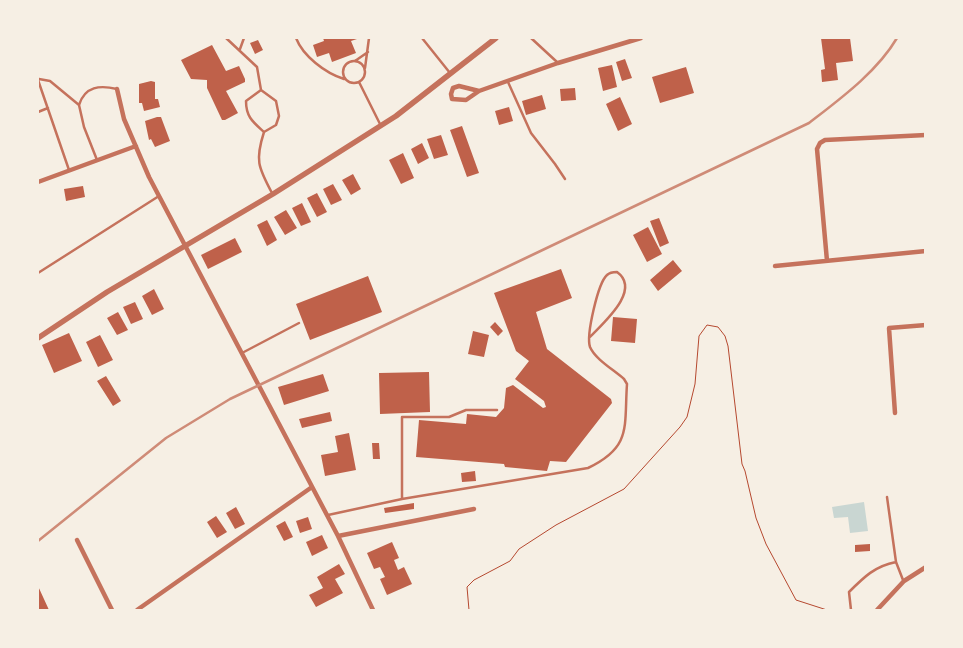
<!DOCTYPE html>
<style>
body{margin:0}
#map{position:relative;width:963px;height:648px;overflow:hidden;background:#f6efe4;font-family:Signika,sans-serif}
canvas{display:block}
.frame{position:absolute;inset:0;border:39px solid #f6efe4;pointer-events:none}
</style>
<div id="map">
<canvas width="963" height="648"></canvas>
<div class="frame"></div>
</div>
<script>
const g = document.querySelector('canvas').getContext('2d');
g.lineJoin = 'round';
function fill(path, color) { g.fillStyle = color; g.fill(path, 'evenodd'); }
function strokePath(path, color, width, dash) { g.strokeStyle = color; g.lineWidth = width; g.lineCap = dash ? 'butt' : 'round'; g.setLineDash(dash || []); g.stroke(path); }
fill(new Path2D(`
 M 864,502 L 868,531 L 850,533 L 848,517 L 834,518 L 832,507 Z`), '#c9d6d2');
fill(new Path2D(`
 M 323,38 L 360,38 L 351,41 L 356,53 L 332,62 L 329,53 L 317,57 L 313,45 L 324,41 Z
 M 821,38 L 850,38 L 853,61 L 836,63 L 838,80 L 822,82 L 821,70 L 825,69 Z
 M 258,40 L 263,50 L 255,54 L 250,43 Z
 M 212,45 L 226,71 L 239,66 L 245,79 L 245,82 L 226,91 L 238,113 L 225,120 L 222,120 L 207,88 L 207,80 L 191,79 L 181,60 Z
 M 625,59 L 632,78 L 622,81 L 616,62 Z
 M 612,65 L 617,87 L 603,91 L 598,68 Z
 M 686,67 L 694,93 L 660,103 L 652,77 Z
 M 151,81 L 155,82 L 155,99 L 158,99 L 160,107 L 144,111 L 142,103 L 139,103 L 139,84 Z
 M 575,88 L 576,100 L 561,101 L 560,89 Z
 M 542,95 L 546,109 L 526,115 L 522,101 Z
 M 620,97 L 632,124 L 618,131 L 606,104 Z
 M 509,107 L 513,121 L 499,125 L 495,111 Z
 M 157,117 L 161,117 L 170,141 L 155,147 L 151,139 L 149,140 L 145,121 Z
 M 462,126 L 479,173 L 467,177 L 450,130 Z
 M 441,135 L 448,155 L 434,159 L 427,139 Z
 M 422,143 L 429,158 L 418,164 L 411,149 Z
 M 403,153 L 414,178 L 401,184 L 389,160 Z
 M 353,174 L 361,189 L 351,195 L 342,180 Z
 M 333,184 L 342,200 L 331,205 L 323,189 Z
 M 83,186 L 85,197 L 66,201 L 64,189 Z
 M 317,193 L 327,212 L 317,217 L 307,198 Z
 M 302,203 L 311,222 L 301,226 L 292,208 Z
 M 286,210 L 297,228 L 285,235 L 274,217 Z
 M 659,218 L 669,243 L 660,247 L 650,221 Z
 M 267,220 L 277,240 L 267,246 L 257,225 Z
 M 648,227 L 662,254 L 647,262 L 633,235 Z
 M 235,238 L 242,252 L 208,269 L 201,255 Z
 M 673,260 L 682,271 L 658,291 L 650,280 Z
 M 561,269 L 572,298 L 536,312 L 547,349 L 611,399 L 612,403 L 566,462 L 550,461 L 547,471 L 505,467 L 504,464 L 416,457 L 419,420 L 466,424 L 467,414 L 496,417 L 504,408 L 506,388 L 513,385 L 543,408 L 546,407 L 544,401 L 515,379 L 529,361 L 516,351 L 494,293 Z
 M 368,276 L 382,312 L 310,340 L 296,304 Z
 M 154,289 L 164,309 L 152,315 L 142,296 Z
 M 135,302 L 143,319 L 131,324 L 123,307 Z
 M 118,312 L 128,330 L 117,335 L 107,318 Z
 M 613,317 L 637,319 L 635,343 L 611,341 Z
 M 495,322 L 503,331 L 498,336 L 490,327 Z
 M 473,331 L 489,335 L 484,357 L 468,354 Z
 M 69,333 L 82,361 L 54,373 L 42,345 Z
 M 100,335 L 113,360 L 98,367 L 86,342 Z
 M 429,372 L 430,412 L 380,414 L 379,373 Z
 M 323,374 L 329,391 L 284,405 L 278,387 Z
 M 106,376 L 121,401 L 113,406 L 97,381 Z
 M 330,412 L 332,421 L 302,428 L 299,419 Z
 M 349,433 L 356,470 L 325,476 L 321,455 L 338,452 L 335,436 Z
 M 372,443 L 379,443 L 380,459 L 373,459 Z
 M 475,471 L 476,481 L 462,482 L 461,473 Z
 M 414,503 L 414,509 L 385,513 L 384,508 Z
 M 236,507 L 245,524 L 235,529 L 226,513 Z
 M 216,516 L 227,532 L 217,538 L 207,522 Z
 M 308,517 L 312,529 L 300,533 L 296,521 Z
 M 285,521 L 293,537 L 284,541 L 276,526 Z
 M 322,535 L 328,548 L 312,556 L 306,542 Z
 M 392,542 L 399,558 L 394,560 L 398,570 L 404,567 L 412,584 L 387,595 L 380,579 L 385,577 L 380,567 L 374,569 L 367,553 Z
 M 870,544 L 870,551 L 855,552 L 855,545 Z
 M 339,564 L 345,574 L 335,579 L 343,593 L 316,607 L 309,595 L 323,588 L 317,577 Z
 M 38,586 L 49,610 L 38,610 Z`), '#bf614a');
strokePath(new Path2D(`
 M 469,610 L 467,587 L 474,580 L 510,561 L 519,549 L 556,525 L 624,489 L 680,427 L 687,417 L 695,384 L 699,336 L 707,325 L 718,327 L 725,336 L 728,346 L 742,464 L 745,471 L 756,518 L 766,544 L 796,600 L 827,610`), '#b5482f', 1);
strokePath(new Path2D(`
 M 226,38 L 257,67 L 261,90
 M 296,38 C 303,56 325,73 344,79
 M 422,38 L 450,73
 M 531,38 L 557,62
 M 240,49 L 244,38
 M343 72a11 11 0 1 1 22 0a11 11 0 1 1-22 0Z
 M 355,61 L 368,52
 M 365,68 L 369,38
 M 39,79 L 50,81 L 79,105 L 84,127 L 97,160
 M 38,80 L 69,170
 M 359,82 L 380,124
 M 508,82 L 531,133 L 555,164 L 565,179
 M 79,105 C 85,86 100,85 117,89
 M 38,112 L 48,108
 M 264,132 C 253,122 246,117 246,101 L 261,90 L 276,101 L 279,116 L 276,125 L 264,132 C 255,160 258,167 272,193
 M 38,273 L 159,196
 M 242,353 L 299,323
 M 887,497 L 896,562
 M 402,499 L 588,468 C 632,447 624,427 627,384 L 624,379 C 614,370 595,359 590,347 C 586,335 598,283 607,275 C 610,272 613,272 617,272 C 642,290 603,323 590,337
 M 328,515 L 402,499 L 402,417 L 449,417 L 466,410 L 497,410
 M 851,610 L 849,592 C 864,577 875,566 896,562 L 903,580`), '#c5725c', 2.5);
strokePath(new Path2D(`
 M 117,89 L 124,119 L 149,177 L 338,536 L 373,610
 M 479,91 L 459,86 L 453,88 L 451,94 L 452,99 L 466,100 L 479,91 L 558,63 L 641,38
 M 38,182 L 136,146
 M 827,261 L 817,149 L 820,143 L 825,140 L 926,135
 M 775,266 L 926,251
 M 895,413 L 889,328 L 926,325
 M 338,536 L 474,509
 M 77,540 L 112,610
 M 137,610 L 312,487
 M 877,610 L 904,581 L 926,567`), '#c5725c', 4.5);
strokePath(new Path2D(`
 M 38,338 L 107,292 L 273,194 L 396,116 L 496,38`), '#c5725c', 5.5);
strokePath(new Path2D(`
 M 38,541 L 166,438 L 230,399 L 809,123 C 840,99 877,72 897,38`), '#cf8b77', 2.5);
</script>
